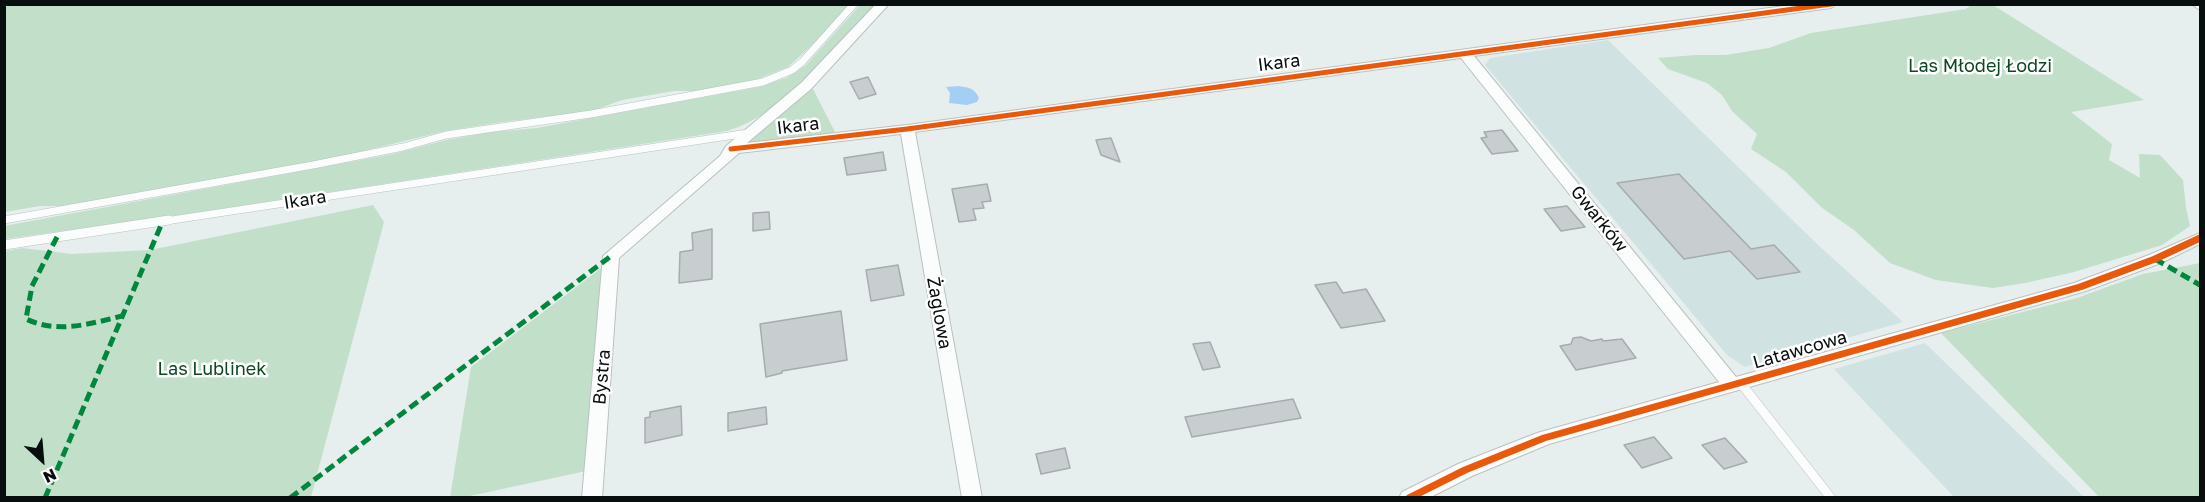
<!DOCTYPE html>
<meta charset="utf-8">
<style>
body{margin:0}
#map{position:relative;width:2205px;height:502px;overflow:hidden;background:#e6eeee;font-family:"Golos Text",sans-serif}
canvas{display:block}
.frame{position:absolute;inset:0;border:6px solid #080d0d;pointer-events:none}
.north{position:absolute;left:12px;top:430px;width:60px;height:60px;-webkit-text-stroke:4px #fff;paint-order:stroke;rotate:154deg;font-size:16px;font-weight:700;line-height:24px;text-align:center;color:#080d0d}
.north::after{content:'';display:block;margin:auto;width:21px;height:27px;background:#080d0d;clip-path:polygon(50% 0,100% 100%,50% 72%,0 100%)}
</style>
<div id="map">
<canvas width="2205" height="502"></canvas>
<div class="frame"></div>
<div class="north">N</div>
</div>
<script>
const g = document.querySelector('canvas').getContext('2d');
g.lineJoin = 'round';
function fill(path, color) { g.fillStyle = color; g.fill(path, 'evenodd'); }
function strokePath(path, color, width, dash) { g.strokeStyle = color; g.lineWidth = width; g.lineCap = dash ? 'butt' : 'round'; g.setLineDash(dash || []); g.stroke(path); }
function label(font, color, halo, rows, align = 'center') {
  g.font = font + ' "Golos Text",sans-serif'; g.lineWidth = 5; g.setLineDash([]); g.textBaseline = 'middle'; g.strokeStyle = halo; g.fillStyle = color; for (const [text, x, y, turn = 0] of rows) {
    g.save(); g.translate(x, y); g.rotate((+turn || 0) * Math.PI / 180); g.textAlign = isNaN(turn) ? turn : align; if (halo) g.strokeText(text, 0, 0); g.fillText(text, 0, 0); g.restore();
  }
}
fill(new Path2D(`
 M 1608,40 L 1817,244 L 1903,322 L 1745,367 L 1727,355 L 1485,65 L 1490,58 Z
 M 1925,343 L 2084,497 L 1954,497 L 1834,369 Z`), '#d1e2e2');
fill(new Path2D(`
 M 1973,4 L 1993,5 L 2144,100 L 2071,112 L 2112,144 L 2109,160 L 2140,178 L 2139,154 L 2160,155 L 2183,180 L 2186,208 L 2190,226 L 2162,245 L 2074,272 L 2025,283 L 1993,288 L 1936,280 L 1890,263 L 1854,230 L 1821,207 L 1786,172 L 1751,149 L 1757,134 L 1732,111 L 1722,95 L 1707,83 L 1668,69 L 1658,58 L 1696,55 L 1726,55 L 1769,48 L 1811,33 L 1966,9 Z
 M 5,5 L 848,5 L 823,35 L 788,67 L 755,80 L 706,91 L 674,91 L 622,100 L 592,111 L 502,122 L 445,131 L 339,157 L 68,206 L 40,206 L 5,212 Z
 M 860,5 L 878,5 C 836,48 785,114 727,131 L 207,211 L 5,239 L 4,226 L 393,154 L 446,140 L 492,132 L 537,128 L 759,87 L 786,78 L 806,65 Z
 M 813,89 L 836,134 L 749,144 L 747,140 Z
 M 373,205 L 384,222 L 311,497 L 5,497 L 5,251 L 22,248 L 72,254 L 150,250 Z
 M 2200,263 L 2200,497 L 2099,497 L 1941,333 L 2077,298 L 2143,274 Z
 M 604,266 L 586,471 L 465,497 L 450,498 L 471,367 Z`), '#c2dfc9');
fill(new Path2D(`
 M 959,86 C 970,88 974,88 979,98 L 977,102 L 967,105 L 949,103 L 950,93 L 946,87 Z`), '#a4cef4');
const building = new Path2D(`
 M 868,77 L 876,94 L 859,99 L 850,82 Z
 M 1502,130 L 1518,151 L 1492,154 L 1481,138 L 1487,137 L 1484,132 Z
 M 1111,138 L 1120,162 L 1101,155 L 1096,140 Z
 M 883,152 L 886,170 L 847,175 L 844,158 Z
 M 1679,174 L 1751,249 L 1774,245 L 1800,272 L 1757,279 L 1730,251 L 1684,259 L 1617,183 Z
 M 987,184 L 991,201 L 982,202 L 984,208 L 973,209 L 976,220 L 959,222 L 952,189 Z
 M 1567,206 L 1585,227 L 1561,231 L 1544,209 Z
 M 769,212 L 770,229 L 753,231 L 753,213 Z
 M 712,229 L 712,279 L 679,283 L 680,252 L 693,250 L 692,233 Z
 M 898,265 L 904,295 L 871,301 L 866,270 Z
 M 1336,282 L 1343,293 L 1366,289 L 1385,321 L 1341,328 L 1315,285 Z
 M 841,311 L 847,360 L 782,371 L 782,373 L 766,377 L 760,324 Z
 M 1581,337 L 1591,341 L 1602,339 L 1603,341 L 1622,339 L 1636,358 L 1576,370 L 1560,346 L 1571,344 L 1573,338 Z
 M 1210,342 L 1220,367 L 1203,370 L 1193,344 Z
 M 1293,399 L 1301,418 L 1192,437 L 1185,417 Z
 M 681,406 L 682,435 L 645,443 L 645,418 L 650,417 L 650,412 Z
 M 766,407 L 767,424 L 728,431 L 728,413 Z
 M 1654,437 L 1672,458 L 1642,468 L 1624,445 Z
 M 1725,438 L 1747,462 L 1724,469 L 1702,445 Z
 M 1065,448 L 1070,468 L 1041,474 L 1036,454 Z`);
fill(building, '#c8cecf');
strokePath(building, '#a6acad', 1.5);
const laneFar1 = new Path2D(`
 M 4,220 L 313,165 L 403,147 L 446,135 L 591,114 L 763,82 L 792,70 L 803,61 L 854,4
 M 159,222 L 748,133`);
const lane = new Path2D(`
 M 4,245 L 169,220
 M 1740,382 L 1831,498`);
const street = new Path2D(`
 M 876,4 L 889,4 L 811,89 L 747,143 L 907,125 L 1799,4 L 1837,4 L 1831,8 L 1474,56 L 1736,377 L 2074,283 L 2149,255 L 2200,233 L 2200,244 L 2161,263 L 2086,291 L 1549,444 L 1472,476 L 1429,498 L 1399,498 L 1402,492 L 1458,464 L 1537,433 L 1719,382 L 1461,58 L 915,132 L 982,498 L 962,498 L 901,134 L 739,153 L 619,258 L 602,498 L 582,498 L 603,256 L 720,156 L 726,146 L 801,83 Z
 M 2191,4 L 2200,4 L 2200,10 Z`);
strokePath(laneFar1, '#bbc1c1', 8);
strokePath(lane, '#bbc1c1', 10);
strokePath(street, '#bbc1c1', 2);
strokePath(laneFar1, '#fbfcfc', 7);
strokePath(lane, '#fbfcfc', 9);
fill(street, '#fbfcfc');
strokePath(new Path2D(`
 M 57,237 L 32,286 L 26,319 C 58,334 89,324 122,316
 M 2155,259 L 2200,285
 M 45,498 L 162,223
 M 290,498 L 611,256`), '#00873e', 5, [10, 5]);
strokePath(new Path2D(`
 M 731,149 L 907,129 L 1831,4`), '#e8590c', 5);
strokePath(new Path2D(`
 M 1409,498 L 1465,470 L 1544,438 L 2080,287 L 2155,259 L 2200,238`), '#e8590c', 7);
label('18px', '#080d0d', '#fff', [
 ["Ikara",1279,63,-7],
 ["Ikara",798,126,-7],
 ["Ikara",305,200,-9],
 ["Gwarków",1599,219,51],
 ["Żaglowa",939,313,80],
 ["Latawcowa",1800,350,-16],
 ["Bystra",602,377,-85]
]);
label('18px', '#0b481f', '#fff', [
 ["Las Młodej Łodzi",1980,66],
 ["Las Lublinek",212,369]
]);
</script>
